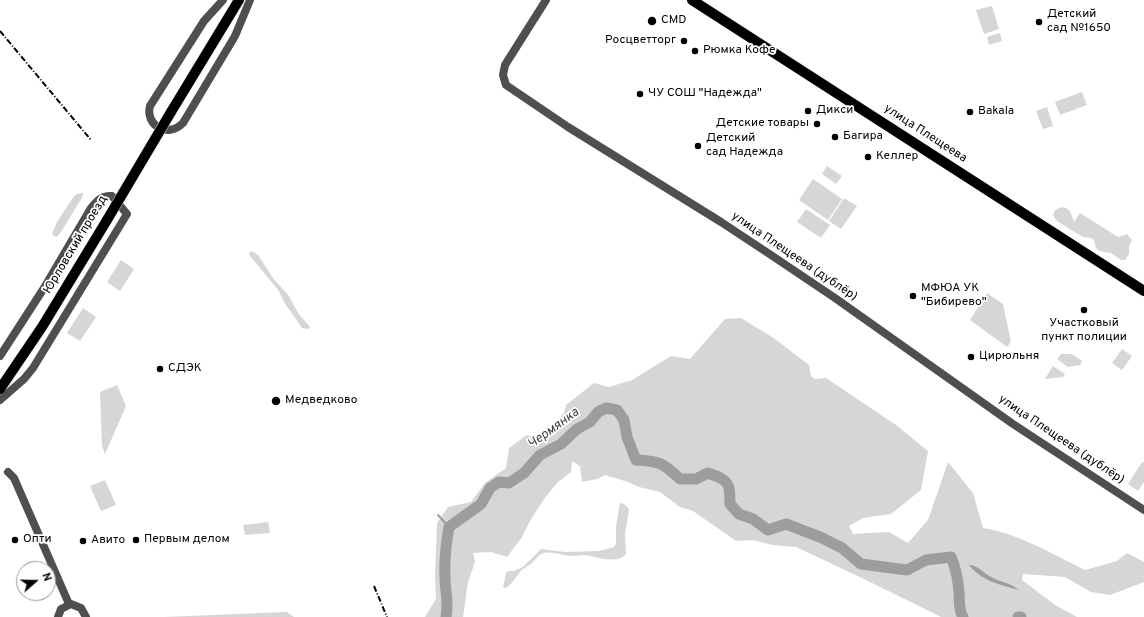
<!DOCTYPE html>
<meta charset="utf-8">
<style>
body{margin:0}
#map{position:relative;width:1144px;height:617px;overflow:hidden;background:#fff;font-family:Overpass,sans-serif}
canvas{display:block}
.north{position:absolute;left:16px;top:561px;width:40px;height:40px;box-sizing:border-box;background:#fff;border:1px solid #999;border-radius:50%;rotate:70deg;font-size:11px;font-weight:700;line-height:16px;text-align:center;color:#000}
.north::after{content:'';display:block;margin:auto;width:14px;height:18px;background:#000;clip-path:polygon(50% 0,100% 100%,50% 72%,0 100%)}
</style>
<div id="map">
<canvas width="1144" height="617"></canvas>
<div class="north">N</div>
</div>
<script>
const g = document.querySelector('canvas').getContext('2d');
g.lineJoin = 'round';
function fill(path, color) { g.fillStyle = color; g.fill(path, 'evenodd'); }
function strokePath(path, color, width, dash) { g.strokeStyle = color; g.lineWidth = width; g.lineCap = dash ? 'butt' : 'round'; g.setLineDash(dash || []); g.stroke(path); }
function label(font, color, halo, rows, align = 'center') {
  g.font = font + ' Overpass,sans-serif'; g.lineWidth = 3.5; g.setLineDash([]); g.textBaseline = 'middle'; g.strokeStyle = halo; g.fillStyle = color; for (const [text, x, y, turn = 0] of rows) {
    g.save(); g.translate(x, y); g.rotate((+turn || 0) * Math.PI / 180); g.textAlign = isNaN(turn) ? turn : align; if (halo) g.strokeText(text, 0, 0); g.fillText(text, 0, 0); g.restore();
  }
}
fill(new Path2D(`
 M 992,6 L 999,29 L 984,34 L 976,10 Z
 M 1000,33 L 1002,41 L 989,45 L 987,37 Z
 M 1082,92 L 1087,105 L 1060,115 L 1055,102 Z
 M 1047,107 L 1053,126 L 1043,129 L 1036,111 Z
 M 827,166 L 842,176 L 836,184 L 822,174 Z
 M 813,179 L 842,199 L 828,220 L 799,200 Z
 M 83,193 L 83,196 L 61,232 L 57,237 L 54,236 L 52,234 L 57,222 L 74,196 L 77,194 Z
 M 844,198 L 857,206 L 841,229 L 829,221 Z
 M 1064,207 L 1070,211 L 1074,222 L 1080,213 L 1118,237 L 1127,234 L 1132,240 L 1129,246 L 1129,254 L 1125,260 L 1121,260 L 1111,253 L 1099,251 L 1096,248 L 1094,240 L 1091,238 L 1083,237 L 1076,233 L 1057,221 L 1053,215 C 1055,209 1058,208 1064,207 Z
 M 806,209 L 830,225 L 821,238 L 797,222 Z
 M 252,251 L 258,255 L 273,278 L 289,296 L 298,313 L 310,327 L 308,329 L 302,328 L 284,302 L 279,291 L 250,256 L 249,253 Z
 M 121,260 L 134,269 L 120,291 L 107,282 Z
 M 987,293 L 1003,304 L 1011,342 L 1007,347 L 970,320 Z
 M 83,308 L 96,317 L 80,341 L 67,333 Z
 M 741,318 L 775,339 L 809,365 L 811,376 L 815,379 L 826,378 L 896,425 L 928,451 L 921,490 L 891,514 L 863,518 L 849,526 L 853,534 L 889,532 L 908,543 L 928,520 L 948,462 L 973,493 L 983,528 C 1020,534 1052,554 1085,570 L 1117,561 L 1127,553 L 1144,562 L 1144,582 L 1110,595 L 1091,592 L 1065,577 L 1023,574 L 1022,580 L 1055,605 L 1077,617 L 941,617 L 864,579 L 796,547 L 773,545 L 753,540 L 736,541 L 693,511 L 680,507 L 660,492 L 639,487 L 628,482 L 605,475 L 597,479 L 582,482 L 580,466 L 572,461 L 571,472 L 557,483 L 544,499 L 530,521 L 522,537 L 507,557 L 491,552 L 473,553 L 475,562 L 468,582 L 463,617 L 425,617 L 436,599 L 435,576 L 437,523 L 448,507 L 471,502 L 485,483 L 506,468 L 509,448 L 527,435 L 539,438 L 564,413 L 566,405 L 594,383 L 609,387 L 632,380 L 671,356 L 690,359 L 725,319 Z
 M 1122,349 L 1132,356 L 1122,370 L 1112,363 Z
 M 1061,354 L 1072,354 L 1082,361 L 1080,365 L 1068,367 L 1057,359 Z
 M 1053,366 L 1065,374 L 1063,377 L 1045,379 Z
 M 117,385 L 126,406 L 105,454 L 102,446 L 100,392 Z
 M 1142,462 L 1144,463 L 1144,482 L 1138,491 L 1128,484 Z
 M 105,480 L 116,505 L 101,511 L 90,486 Z
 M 620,503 C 624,503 627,506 629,510 L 625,534 L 626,554 C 617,564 601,558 590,556 C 584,554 578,556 572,556 C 563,556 553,551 544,553 C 539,554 536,559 532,563 C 529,566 523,568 520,572 C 515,578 512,584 506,588 L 503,588 L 506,573 L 508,571 L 514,571 L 523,567 L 541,549 L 565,552 L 599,551 L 614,547 L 616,544 L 616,526 Z
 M 268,522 L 270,533 L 245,535 L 243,525 Z
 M 287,612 L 294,617 L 164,617 Z`), '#d6d6d6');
fill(new Path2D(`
 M 969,565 C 978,565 983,573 991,577 C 1000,582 1011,583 1019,590 C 999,584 983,582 969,565 Z`), '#9d9d9d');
strokePath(new Path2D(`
 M 438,515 L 449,527`), '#9d9d9d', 2);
strokePath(new Path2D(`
 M 446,617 C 449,603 445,591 445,577 C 444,559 446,544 449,527 L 481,504 L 490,488 L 499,482 L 509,483 L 524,473 L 540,455 L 561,444 L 577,429 L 590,422 L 598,412 L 606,408 L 617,410 L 624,420 L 627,437 L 636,460 C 660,461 663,463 680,479 L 696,479 L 708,473 C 729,480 730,483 730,504 L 739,514 L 753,519 L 768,530 L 786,524 L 820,537 L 842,548 L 861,564 L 907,570 L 926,560 L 951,557 C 956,568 958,580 959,592 C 960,601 958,609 963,617
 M 1018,617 L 1021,617`), '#9d9d9d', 11);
const major = new Path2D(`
 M 692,0 L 1144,291
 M 171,112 L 239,0
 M 0,389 L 42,327 L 107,220`);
strokePath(major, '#dbdbdb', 11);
strokePath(new Path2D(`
 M 223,0 L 204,21 L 150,106 C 145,125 167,139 183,123 L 235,36 L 250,0
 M 546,0 L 505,65 L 503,75 L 506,85 L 568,127 L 721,222 L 771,255 L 835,298 L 1013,424 L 1144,510
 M 0,356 L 44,288 L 91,208 C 97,201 102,195 112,196 L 127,214 L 33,368 L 24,379 L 0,400
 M 8,472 L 14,478 L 69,604
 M 58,617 L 61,609 L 71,604 L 81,608 L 86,617`), '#4f4f4f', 8);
strokePath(major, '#000', 10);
strokePath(new Path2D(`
 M 0,31 L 91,140
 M 374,586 L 387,617`), '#000', 2, [6, 2, 1, 2]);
const majorBridge = new Path2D(`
 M 107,220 L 171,112`);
strokePath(majorBridge, '#dbdbdb', 11, []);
strokePath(majorBridge, '#000', 10);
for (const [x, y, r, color] of [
 [652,21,5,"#000"],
 [1039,22,4,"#000"],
 [684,41,4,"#000"],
 [695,51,4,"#000"],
 [640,94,4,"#000"],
 [808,111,4,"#000"],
 [970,112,4,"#000"],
 [817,124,4,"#000"],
 [835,137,4,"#000"],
 [698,146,4,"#000"],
 [868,157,4,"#000"],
 [913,296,4,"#000"],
 [1084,310,4,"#000"],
 [971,357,4,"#000"],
 [160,369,4,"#000"],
 [276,401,5,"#000"],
 [15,540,4,"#000"],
 [136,540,4,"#000"],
 [83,541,4,"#000"]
]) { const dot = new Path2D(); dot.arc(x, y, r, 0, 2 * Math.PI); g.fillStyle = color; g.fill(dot); strokePath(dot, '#fff', 1.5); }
label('12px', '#000', '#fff', [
 ["Детский",1047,15],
 ["сад №1650",1047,29],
 ["CMD",661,21],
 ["Росцветторг",676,41,"right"],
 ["Рюмка Кофе",703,51],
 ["ЧУ СОШ \"Надежда\"",648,94],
 ["Дикси",816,111],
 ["Bakala",978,112],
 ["Детские товары",809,124,"right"],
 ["Багира",843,137],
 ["Детский",706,139],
 ["сад Надежда",706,153],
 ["Келлер",876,157],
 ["МФЮА УК",921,289],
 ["\"Бибирево\"",921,303],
 ["Участковый",1084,324,"center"],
 ["пункт полиции",1084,338,"center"],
 ["Цирюльня",979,357],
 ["СДЭК",168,369],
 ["Медведково",285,401],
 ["Опти",23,540],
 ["Первым делом",144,540],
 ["Авито",91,541]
], 'left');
label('12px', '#000', '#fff', [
 ["улица Плещеева",925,134,33],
 ["Юрловский проезд",76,245,-59],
 ["улица Плещеева (дублёр)",794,257,34],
 ["улица Плещеева (дублёр)",1061,440,34]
]);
label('italic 13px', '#3e3e3e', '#fff', [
 ["Чермянка",554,429,-36]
]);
</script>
